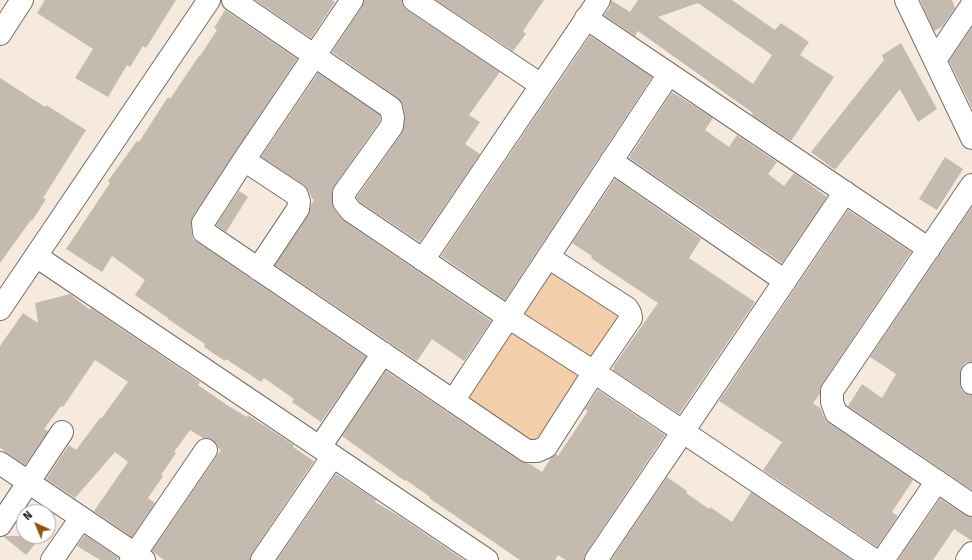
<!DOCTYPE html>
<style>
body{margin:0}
#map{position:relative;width:972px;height:560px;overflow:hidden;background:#f6eade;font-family:"Fira Sans",sans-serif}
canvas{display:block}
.north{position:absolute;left:16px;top:504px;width:40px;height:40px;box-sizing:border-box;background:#fff;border:1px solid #a4a3a1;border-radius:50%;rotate:316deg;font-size:11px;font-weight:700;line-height:16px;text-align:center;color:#1c1814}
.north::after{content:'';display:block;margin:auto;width:14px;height:18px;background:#8d550b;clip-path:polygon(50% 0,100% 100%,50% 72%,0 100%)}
</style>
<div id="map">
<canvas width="972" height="560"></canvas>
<div class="north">N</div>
</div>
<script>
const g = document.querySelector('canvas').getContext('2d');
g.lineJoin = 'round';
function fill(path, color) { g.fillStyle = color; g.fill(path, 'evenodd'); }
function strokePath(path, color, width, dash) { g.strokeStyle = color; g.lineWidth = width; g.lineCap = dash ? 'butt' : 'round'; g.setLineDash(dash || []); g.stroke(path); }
fill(new Path2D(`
 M 556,256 L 632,307 L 535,449 L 459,398 Z`), '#f3ceaa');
fill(new Path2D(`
 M 45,0 L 176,0 L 146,48 L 143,46 L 130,67 L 127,65 L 108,97 L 75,78 L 93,49 L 37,13 Z
 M 255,0 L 332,0 L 335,2 L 311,38 Z
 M 364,0 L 402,0 L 403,6 L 407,10 L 500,72 L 469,115 L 480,122 L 465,144 L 480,154 L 420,242 L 360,202 L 356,198 L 402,133 L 405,119 L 403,106 L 398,98 L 332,52 L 362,7 Z
 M 436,0 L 544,0 L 523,31 L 526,34 L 513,51 Z
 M 611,0 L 630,12 L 638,0 L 732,0 L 775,30 L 781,23 L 809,42 L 800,55 L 834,77 L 791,141 L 752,115 L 753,113 L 638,31 L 635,36 L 604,15 L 610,7 ZM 698,3 L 772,55 L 753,84 L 658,17 Z
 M 920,0 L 952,0 L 955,8 L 942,27 L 934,31 Z
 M 225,10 L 297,59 L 193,216 L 191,224 L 192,234 L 193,239 L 197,242 L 366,357 L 321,422 L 292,402 L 294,399 L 264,378 L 261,382 L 226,359 L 225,361 L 204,347 L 205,344 L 168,319 L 168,318 L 135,295 L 145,280 L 112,256 L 102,272 L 66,249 L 110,183 L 108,181 L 137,141 L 139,142 L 168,97 L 170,99 L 199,56 L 200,56 L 217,30 L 214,28 Z
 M 972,27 L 972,108 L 949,61 Z
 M 590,36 L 652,77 L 505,300 L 441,256 Z
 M 901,43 L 937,109 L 918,122 L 900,89 L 835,170 L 811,152 L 884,60 L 882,55 Z
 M 318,73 L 380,115 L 380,121 L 334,186 L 332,193 L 332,202 L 334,209 L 344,221 L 491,321 L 464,361 L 432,339 L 417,361 L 275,265 L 308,216 L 311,205 L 314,200 L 311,197 L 309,191 L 304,185 L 261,157 Z
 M 0,78 L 45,107 L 46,105 L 86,130 L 43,198 L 46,199 L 32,221 L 31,220 L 0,263 Z
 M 672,92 L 713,118 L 705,130 L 729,147 L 737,135 L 777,162 L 768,174 L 784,186 L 794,173 L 827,197 L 782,263 L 629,158 Z
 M 945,157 L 963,169 L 937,210 L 919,199 Z
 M 615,179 L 701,239 L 689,258 L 755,302 L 679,414 L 613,370 L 614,368 L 613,367 L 658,303 L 607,269 L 591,258 L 592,256 L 572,243 Z
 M 239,191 L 248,197 L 226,232 L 216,225 Z
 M 972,207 L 972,362 L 965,363 L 961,368 L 960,374 L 960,383 L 961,390 L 966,394 L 972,395 L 972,490 L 848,406 L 862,384 L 882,398 L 896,374 L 870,357 Z
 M 848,210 L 911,252 L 822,384 L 820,394 L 813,403 L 821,409 L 824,417 L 829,423 L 913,480 L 892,512 L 898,516 L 877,547 L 763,470 L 782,442 L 719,401 Z
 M 70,294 L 90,310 L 91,308 L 200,382 L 198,385 L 227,405 L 247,417 L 248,415 L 294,445 L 293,447 L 314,461 L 252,553 L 250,560 L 164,560 L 152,551 L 221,450 L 218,448 L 217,444 L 213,440 L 207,438 L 203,438 L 190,430 L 174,452 L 176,453 L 161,475 L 163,476 L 148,498 L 155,503 L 132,537 L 94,511 L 128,462 L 115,452 L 75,498 L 46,479 L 69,445 L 76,450 L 100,418 L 101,419 L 128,382 L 95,360 L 63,407 L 61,406 L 44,429 L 48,431 L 25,465 L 0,448 L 0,346 L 23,313 L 38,323 L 35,303 Z
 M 386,371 L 520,461 L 530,464 L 542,472 L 551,458 L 556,454 L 558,456 L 588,411 L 585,409 L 598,390 L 665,435 L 586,553 L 584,560 L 566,560 L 558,555 L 555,560 L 520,560 L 429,498 L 430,497 L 406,480 L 405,481 L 342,436 Z
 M 336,474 L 373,498 L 376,500 L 375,502 L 399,516 L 464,560 L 277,560 Z
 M 667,477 L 687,491 L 686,493 L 709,509 L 710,507 L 732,522 L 751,492 L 852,560 L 611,560 Z
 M 940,499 L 965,515 L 972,517 L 972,541 L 954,529 L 933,560 L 898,560 Z
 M 85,535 L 119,558 L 117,560 L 100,560 L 77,546 Z
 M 6,536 L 42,536 L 26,555 L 4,537 Z`), '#c5baaf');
const minor = new Path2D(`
 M 233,0 L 391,108 L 393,118 L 392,126 L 344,193 L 344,202 L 351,211 L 508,317 L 594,372 L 874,560
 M 352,0 L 244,160 L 203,223 L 204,232 L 527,451 L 537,451 L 546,447 L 594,372 L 631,318 L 630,313 L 627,308 L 548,257
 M 414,0 L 541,85
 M 906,0 L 972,138
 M 586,18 L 929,249
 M 0,34 L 22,0
 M 935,60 L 972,5
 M 244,160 L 297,195 L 299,202 L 298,209 L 258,269
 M 611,161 L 785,281
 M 972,185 L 832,391 L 832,402 L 836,413 L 972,505
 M 36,256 L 487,560
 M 423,260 L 599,0
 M 0,309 L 209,0
 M 972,374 L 972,383
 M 453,401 L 669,74
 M 320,447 L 383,353
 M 0,463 L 144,560
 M 0,525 L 62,432
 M 52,560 L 81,518
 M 131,560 L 206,450
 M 262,560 L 333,456
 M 596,560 L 845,192
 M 883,560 L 937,481
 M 967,560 L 972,553`);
strokePath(minor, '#786e64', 24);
strokePath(minor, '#fff', 22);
</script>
